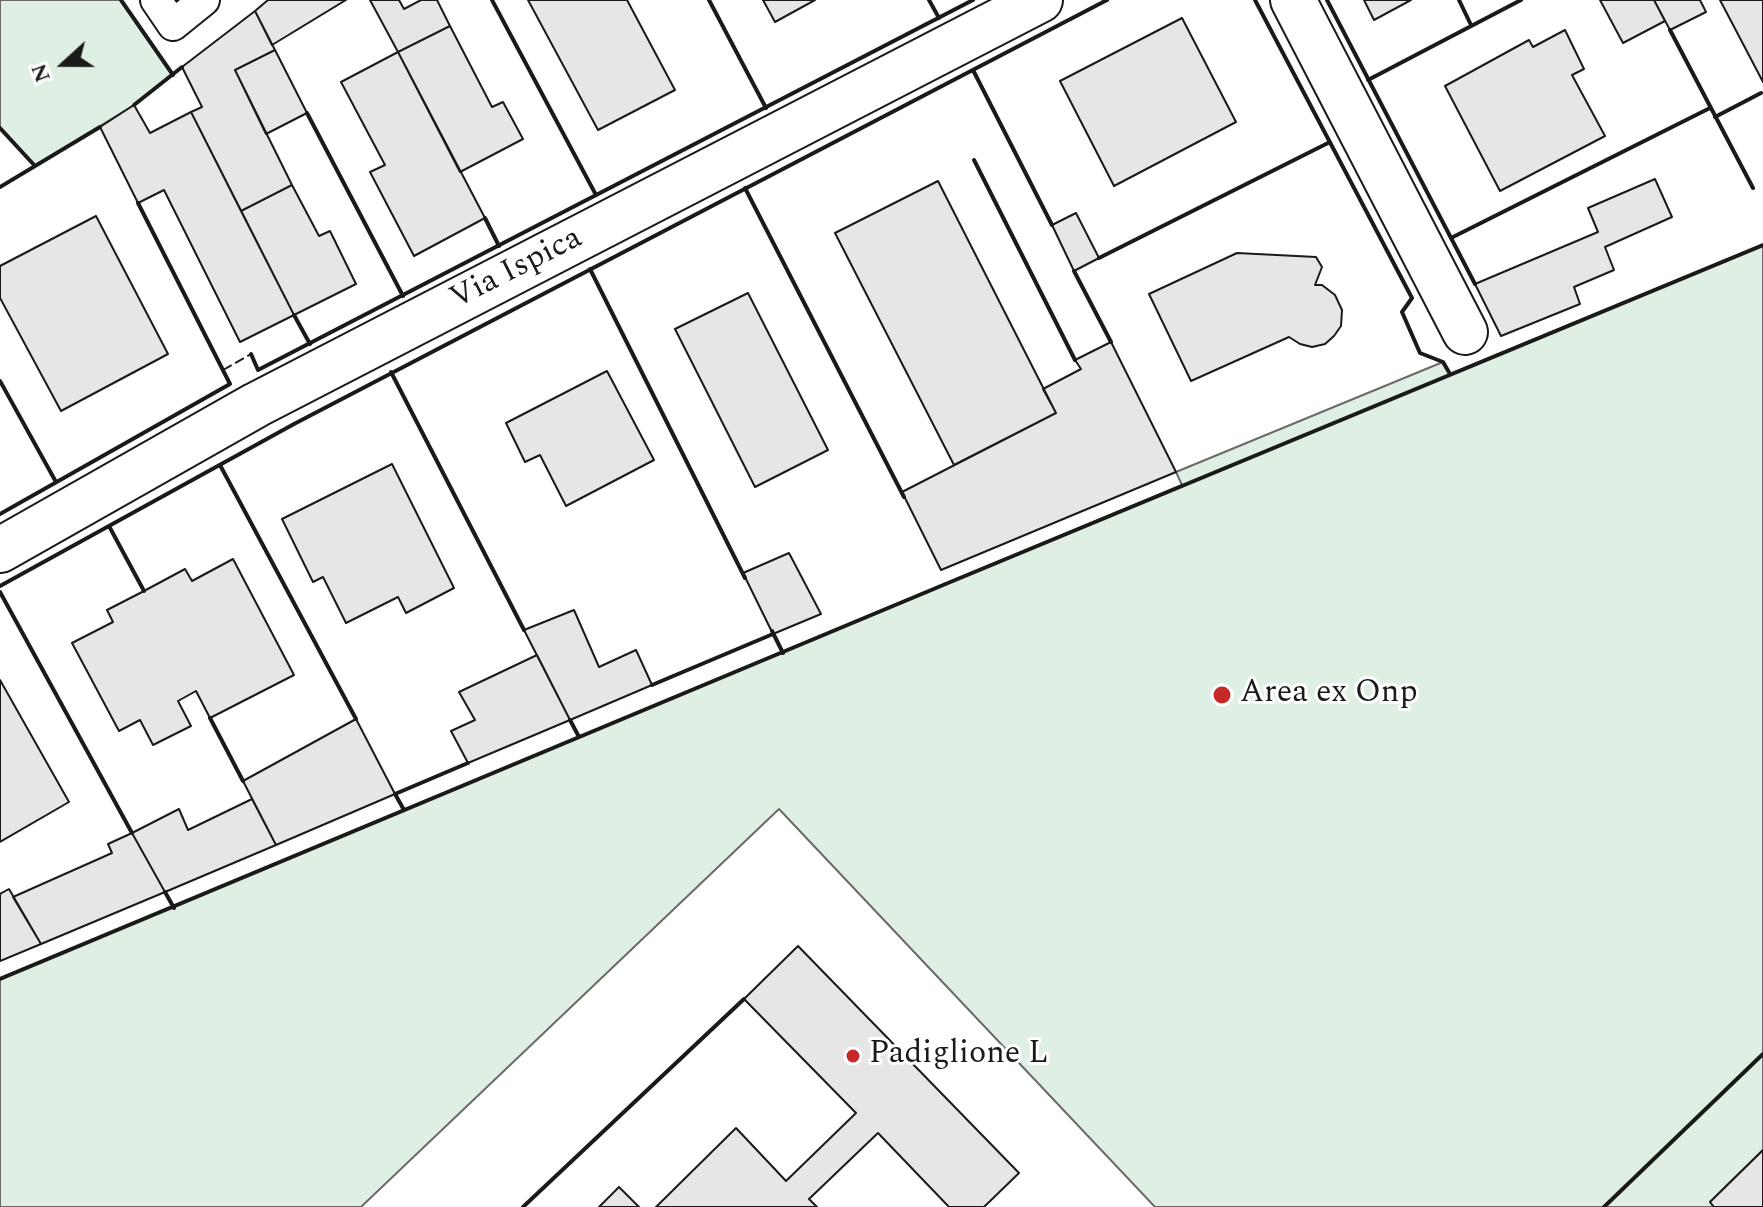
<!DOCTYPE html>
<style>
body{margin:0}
#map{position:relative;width:1763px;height:1207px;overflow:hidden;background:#fff;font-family:Spectral,serif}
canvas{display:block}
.north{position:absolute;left:24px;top:24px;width:80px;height:80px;-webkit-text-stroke:6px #fff;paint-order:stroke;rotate:249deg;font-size:22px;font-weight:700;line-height:32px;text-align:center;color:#1a1a1a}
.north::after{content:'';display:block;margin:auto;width:28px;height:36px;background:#1a1a1a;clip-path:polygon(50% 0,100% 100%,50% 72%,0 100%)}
</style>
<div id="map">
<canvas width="1763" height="1207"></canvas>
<div class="north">N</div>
</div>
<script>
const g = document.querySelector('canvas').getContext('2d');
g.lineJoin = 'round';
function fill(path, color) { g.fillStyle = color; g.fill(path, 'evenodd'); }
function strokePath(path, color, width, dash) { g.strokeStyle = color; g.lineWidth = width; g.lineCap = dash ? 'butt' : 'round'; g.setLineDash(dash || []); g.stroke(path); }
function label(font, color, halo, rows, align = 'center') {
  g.font = font + ' Spectral,serif'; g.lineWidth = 6; g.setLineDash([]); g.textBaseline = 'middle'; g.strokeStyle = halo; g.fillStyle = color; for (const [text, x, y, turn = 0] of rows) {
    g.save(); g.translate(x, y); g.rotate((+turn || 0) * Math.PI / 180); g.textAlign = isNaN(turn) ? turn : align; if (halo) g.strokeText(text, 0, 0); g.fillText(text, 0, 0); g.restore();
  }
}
const green = new Path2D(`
 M 0,0 L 121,0 L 173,75 L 134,105 L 35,166 L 0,128 Z
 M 1763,245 L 1763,1150 L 1710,1202 L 1714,1207 L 1155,1207 L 779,809 L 361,1207 L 0,1207 L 0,979 L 1182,485 L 1176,472 L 1443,362 L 1450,374 Z`);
fill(green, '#e0efe3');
strokePath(green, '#6a6a6a', 2);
const building = new Path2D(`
 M 268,0 L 346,0 L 272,45 L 255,11 Z
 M 370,0 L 399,0 L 404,9 L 421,0 L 437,0 L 450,26 L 398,52 Z
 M 528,0 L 627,0 L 675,90 L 598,130 Z
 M 763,0 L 815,0 L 775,22 Z
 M 1364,0 L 1411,0 L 1374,20 Z
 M 1600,0 L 1654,0 L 1665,21 L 1623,43 Z
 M 1654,0 L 1700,0 L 1706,12 L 1670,30 Z
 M 1720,0 L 1763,0 L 1763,82 Z
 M 255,11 L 275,50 L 235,70 L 292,185 L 241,211 L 191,112 L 202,107 L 182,67 Z
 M 1182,18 L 1236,122 L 1114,186 L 1060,81 Z
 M 450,26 L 492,107 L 503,102 L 523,139 L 460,172 L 398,52 Z
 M 1565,30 L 1584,69 L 1572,75 L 1605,136 L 1500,191 L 1445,86 L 1529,40 L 1533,47 Z
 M 275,50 L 307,113 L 266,134 L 235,70 Z
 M 398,52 L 485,218 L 414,256 L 370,172 L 385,165 L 341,82 Z
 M 134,105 L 150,133 L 191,112 L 294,315 L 240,342 L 164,190 L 138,203 L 100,127 Z
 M 1655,179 L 1672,217 L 1605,247 L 1614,270 L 1574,287 L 1580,304 L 1501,336 L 1475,284 L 1598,232 L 1588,208 Z
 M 938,181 L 1056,413 L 954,465 L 835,233 Z
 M 292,185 L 319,236 L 330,231 L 356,284 L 294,315 L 241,211 Z
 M 1076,213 L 1099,258 L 1074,271 L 1052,225 Z
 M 96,216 L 168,354 L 61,411 L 0,298 L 0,266 Z
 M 1237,253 L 1316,257 L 1322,267 L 1315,285 L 1322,285 L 1335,295 L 1342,310 L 1341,326 L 1334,336 L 1325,344 L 1312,347 L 1300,344 L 1289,337 L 1191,381 L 1149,294 Z
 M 748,293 L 828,450 L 755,487 L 675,329 Z
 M 1111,342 L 1176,472 L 941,570 L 902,492 L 1056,413 L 1043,389 L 1081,369 L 1075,360 Z
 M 607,371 L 654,460 L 566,506 L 540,455 L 525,462 L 506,423 Z
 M 392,464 L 454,588 L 406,613 L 398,597 L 346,623 L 323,577 L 313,582 L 282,519 Z
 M 789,553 L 821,614 L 773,634 L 743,573 Z
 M 233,559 L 294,675 L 210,718 L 196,691 L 178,701 L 191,726 L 153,745 L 140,720 L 119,731 L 72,643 L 113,622 L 107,610 L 144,591 L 185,569 L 192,581 Z
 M 574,610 L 599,667 L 636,650 L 652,685 L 570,720 L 524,630 Z
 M 537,655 L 570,720 L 468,763 L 451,731 L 475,720 L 459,692 Z
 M 0,680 L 69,802 L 0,842 Z
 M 356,719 L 395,794 L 276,845 L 243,781 Z
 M 252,799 L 276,845 L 165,892 L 132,833 L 179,809 L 188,830 Z
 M 132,833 L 165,892 L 41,944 L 13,897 L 112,853 L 108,844 Z
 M 9,889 L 41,944 L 0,961 L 0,894 Z
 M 798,946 L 1019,1173 L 984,1207 L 949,1207 L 878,1133 L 809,1199 L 817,1207 L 656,1207 L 736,1128 L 786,1181 L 856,1113 L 744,999 Z
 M 1763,1150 L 1763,1207 L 1714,1207 L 1710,1202 Z
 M 619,1187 L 639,1207 L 599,1207 Z`);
fill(building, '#e6e6e6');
strokePath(building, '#1a1a1a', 2);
const service = new Path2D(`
 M 156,0 L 173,25 L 204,0`);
const minor = new Path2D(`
 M 1293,0 L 1465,332
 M 0,550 L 256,405 L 1040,0`);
strokePath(service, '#1a1a1a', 34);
strokePath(minor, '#1a1a1a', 48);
strokePath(service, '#fff', 30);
strokePath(minor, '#fff', 44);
strokePath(new Path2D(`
 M 223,370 L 251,354`), '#1a1a1a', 2, [10, 4]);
strokePath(new Path2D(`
 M 121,0 L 173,75
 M 492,0 L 596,195
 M 709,0 L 766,108
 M 929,0 L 939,18
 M 1255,0 L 1412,298 L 1402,312 L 1420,353 L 1443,362 L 1450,374
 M 1327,0 L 1475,284
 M 1459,0 L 1471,25
 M 1670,30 L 1753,188
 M 973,70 L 1052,225
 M 1368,80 L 1521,0
 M 134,105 L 182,67
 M 307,113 L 403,296
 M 1715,117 L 1761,93
 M 0,128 L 35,166
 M 974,160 L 1075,360
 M 0,187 L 100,127
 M 745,188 L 904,497
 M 485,218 L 499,246
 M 1451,238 L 1710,108
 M 1099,258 L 1330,142
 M 590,269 L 745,578
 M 1074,271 L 1111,342
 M 294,315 L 310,344
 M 251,354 L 258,370 L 973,0
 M 391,372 L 524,630
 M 0,381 L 56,482
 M 220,465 L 356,719
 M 0,514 L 230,384 L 138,203
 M 109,526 L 144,591
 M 0,586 L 294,424 L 1107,0
 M 0,592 L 132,833
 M 772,631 L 783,653
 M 652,685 L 773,634
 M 210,718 L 243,781
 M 570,720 L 579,737
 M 404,810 L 395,794 L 468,763
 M 165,892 L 174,908
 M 0,979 L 948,583 L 1763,245
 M 523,1207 L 744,999
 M 1604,1207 L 1763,1054`), '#1a1a1a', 4);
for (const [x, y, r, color] of [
 [1222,695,10,"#c62828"],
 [853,1056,8,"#c62828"]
]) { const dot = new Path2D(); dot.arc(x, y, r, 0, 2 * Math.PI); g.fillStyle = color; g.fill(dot); strokePath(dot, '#fff', 3); }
label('32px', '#1a1a1a', '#fff', [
 ["Via Ispica",517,270,-27]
]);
label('32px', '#1a1a1a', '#fff', [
 ["Area ex Onp",1240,695],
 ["Padiglione L",869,1056]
], 'left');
</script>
